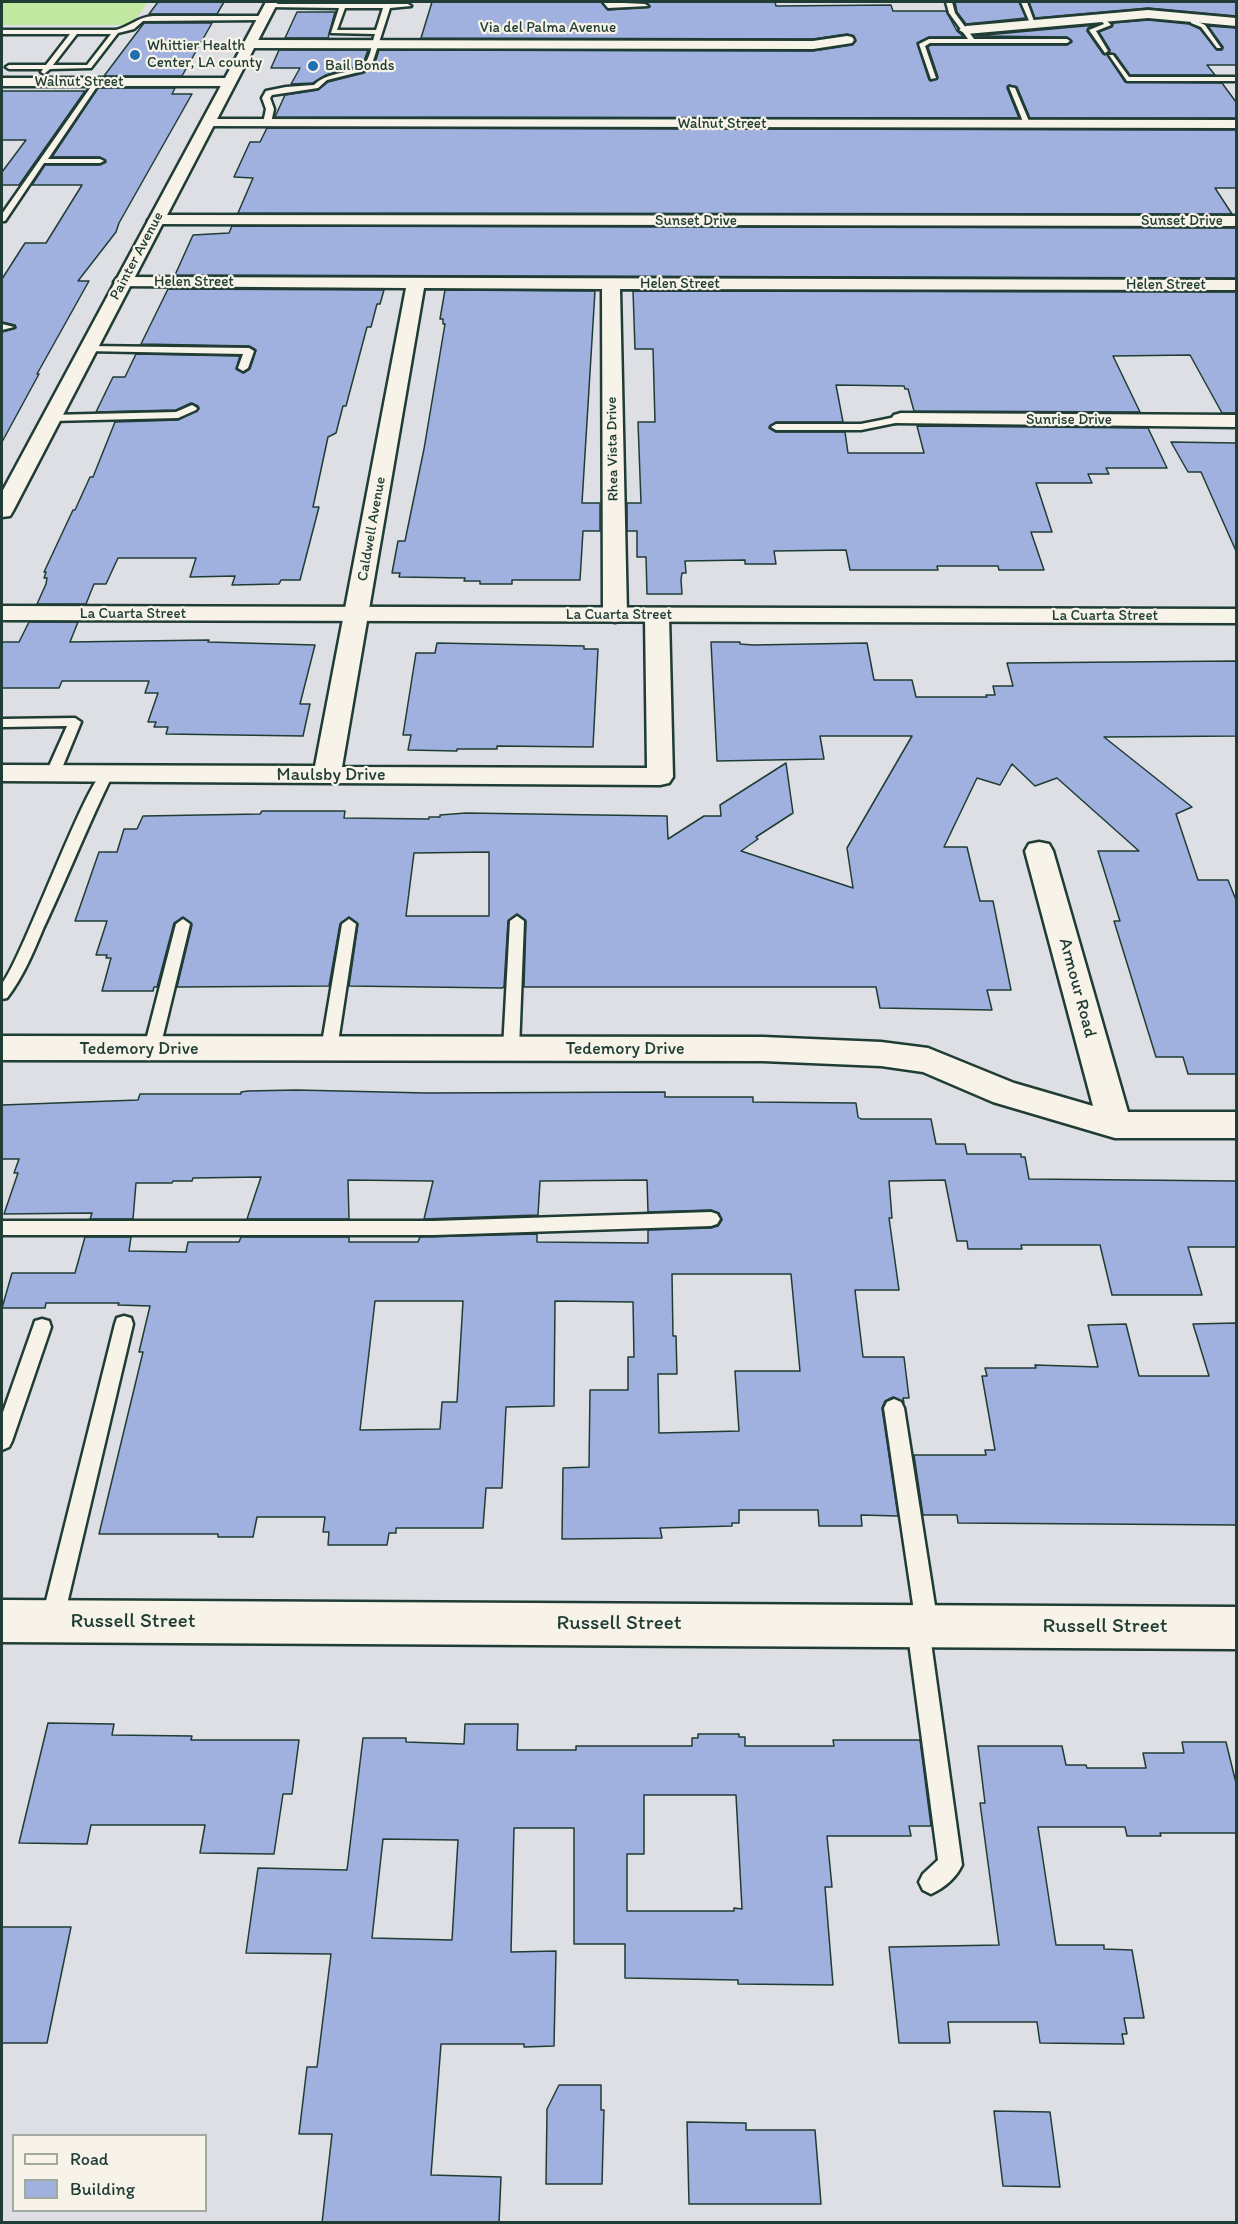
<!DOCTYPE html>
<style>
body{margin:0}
#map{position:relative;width:1238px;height:2224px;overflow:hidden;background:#dddfe5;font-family:Itim,sans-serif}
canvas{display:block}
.frame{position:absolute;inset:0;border:3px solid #1f3d34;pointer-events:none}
.legend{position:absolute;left:12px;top:2134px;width:195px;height:78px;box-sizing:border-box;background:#f7f3e8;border:2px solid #a1aaa0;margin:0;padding:8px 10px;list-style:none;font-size:18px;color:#1f3d34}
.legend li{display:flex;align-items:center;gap:12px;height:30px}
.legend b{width:30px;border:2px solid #a1aaa0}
</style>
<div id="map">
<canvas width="1238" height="2224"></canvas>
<div class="frame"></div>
<ul class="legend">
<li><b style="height:8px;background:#f7f3e8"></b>Road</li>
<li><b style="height:16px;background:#a0b0df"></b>Building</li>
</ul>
</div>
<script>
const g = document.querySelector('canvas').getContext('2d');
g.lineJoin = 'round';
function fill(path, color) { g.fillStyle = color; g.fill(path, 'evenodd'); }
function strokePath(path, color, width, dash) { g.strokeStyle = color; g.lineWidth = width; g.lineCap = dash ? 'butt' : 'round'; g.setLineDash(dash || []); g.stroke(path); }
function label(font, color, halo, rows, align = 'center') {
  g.font = font + ' Itim,sans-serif'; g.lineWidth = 4.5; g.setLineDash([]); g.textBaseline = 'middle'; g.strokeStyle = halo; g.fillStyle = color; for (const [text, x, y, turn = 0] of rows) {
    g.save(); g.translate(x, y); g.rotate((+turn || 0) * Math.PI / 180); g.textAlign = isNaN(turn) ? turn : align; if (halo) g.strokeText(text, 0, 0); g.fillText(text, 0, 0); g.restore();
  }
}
fill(new Path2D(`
 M 2,2 L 148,2 L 131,25 L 2,25 Z`), '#c2e7a1');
const building = new Path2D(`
 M 158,2 L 224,2 L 217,14 L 149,14 Z
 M 432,2 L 601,2 L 608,10 L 650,7 L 646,2 L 640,2 L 775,2 L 776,6 L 891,5 L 893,11 L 946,11 L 957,31 L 964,37 L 929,37 L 917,43 L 929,80 L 931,81 L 938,77 L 928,47 L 931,45 L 1067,45 L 1072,42 L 1067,37 L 974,36 L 1096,25 L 1088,28 L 1087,31 L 1103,54 L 1107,54 L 1125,82 L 1222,83 L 1236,102 L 1236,118 L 1030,118 L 1017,87 L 1009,85 L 1007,88 L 1019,118 L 275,117 L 285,95 L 318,90 L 328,82 L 364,73 L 375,63 L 379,50 L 813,51 L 852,45 L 856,41 L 854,36 L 847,34 L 813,39 L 421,38 Z
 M 955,2 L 1019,2 L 1026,18 L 966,24 L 957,12 Z
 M 1029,2 L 1236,2 L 1236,16 L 1148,8 L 1035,18 Z
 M 297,12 L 335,12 L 328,38 L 285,38 Z
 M 1148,20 L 1189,24 L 1200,29 L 1217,50 L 1222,50 L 1223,47 L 1208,26 L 1236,28 L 1236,65 L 1207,65 L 1215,75 L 1130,75 L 1115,54 L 1109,53 L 1110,50 L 1099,32 L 1112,27 L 1113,23 Z
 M 144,23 L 212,23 L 182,76 L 104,76 Z
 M 279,50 L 368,50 L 364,61 L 355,67 L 326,75 L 313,83 L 291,84 L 300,68 L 271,68 Z
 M 98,88 L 175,88 L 172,94 L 192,94 L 119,223 L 116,232 L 78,281 L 89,281 L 37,374 L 39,374 L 2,442 L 2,332 L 16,328 L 15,325 L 2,322 L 2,279 L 25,243 L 46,243 L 82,185 L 32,185 L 45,165 L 100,165 L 106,162 L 100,157 L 52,157 Z
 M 2,91 L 85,91 L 19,185 L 2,185 L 2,172 L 26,140 L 2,140 Z
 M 267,128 L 1236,130 L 1236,188 L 1215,188 L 1232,214 L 238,213 L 253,178 L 234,177 L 250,142 L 260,142 Z
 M 232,226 L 1236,228 L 1236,278 L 175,275 L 193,235 L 229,233 Z
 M 168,289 L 384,290 L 380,304 L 377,304 L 371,327 L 367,327 L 346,406 L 343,406 L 336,433 L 328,437 L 313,507 L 319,507 L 300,580 L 281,580 L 279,584 L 232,585 L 235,576 L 190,577 L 196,558 L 118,558 L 106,584 L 94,584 L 86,604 L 37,604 L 46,584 L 47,578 L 44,578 L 46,572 L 44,572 L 73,510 L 75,510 L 90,477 L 93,477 L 115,422 L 178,420 L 199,409 L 198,406 L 191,403 L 176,410 L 96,412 L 113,377 L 125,377 L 136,354 L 240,356 L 236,369 L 244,373 L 250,369 L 256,350 L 249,346 L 141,344 Z
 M 445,290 L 595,291 L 582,503 L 600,503 L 600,531 L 583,531 L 580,580 L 512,580 L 512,584 L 480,584 L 480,581 L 464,581 L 465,578 L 399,577 L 400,573 L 392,573 L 398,541 L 405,541 L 424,449 L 445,324 L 443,324 L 443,319 L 440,319 Z
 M 633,291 L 1236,292 L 1236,413 L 1222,413 L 1190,355 L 1113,356 L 1140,412 L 914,411 L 908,389 L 905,389 L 904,386 L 836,385 L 843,422 L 776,422 L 769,428 L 776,432 L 845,432 L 848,453 L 924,453 L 917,426 L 1148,428 L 1167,468 L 1106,468 L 1109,474 L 1088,474 L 1092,483 L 1036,483 L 1052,532 L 1031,532 L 1044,570 L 999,570 L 998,566 L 937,566 L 938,570 L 850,570 L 846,550 L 774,551 L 776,564 L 745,564 L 745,560 L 685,561 L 686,573 L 682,573 L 681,580 L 682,594 L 647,594 L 646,557 L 637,557 L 637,531 L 627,531 L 627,503 L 641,503 L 638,422 L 655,422 L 653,349 L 635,349 Z
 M 1171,442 L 1236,443 L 1236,551 L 1201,472 L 1188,472 Z
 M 29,622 L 78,622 L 70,642 L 209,640 L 208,642 L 315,645 L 300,704 L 310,704 L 303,736 L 166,734 L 168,727 L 154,727 L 156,722 L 148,722 L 158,693 L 145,693 L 149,681 L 62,681 L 59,688 L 2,688 L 2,642 L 19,642 Z
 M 711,642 L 740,642 L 740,644 L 753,645 L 867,643 L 874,680 L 912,680 L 916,697 L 987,697 L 986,695 L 995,695 L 993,686 L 1013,686 L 1007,663 L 1236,661 L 1236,736 L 1104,737 L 1192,807 L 1176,814 L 1198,880 L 1228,880 L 1236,900 L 1236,1074 L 1188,1074 L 1183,1057 L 1156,1057 L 1114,921 L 1120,921 L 1098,851 L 1139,851 L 1057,778 L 1035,786 L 1012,764 L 1000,785 L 977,778 L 944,847 L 967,847 L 980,901 L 993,901 L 1011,990 L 987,990 L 992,1010 L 880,1008 L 876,987 L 524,987 L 526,921 L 517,914 L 508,921 L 504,987 L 502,988 L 349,986 L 358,924 L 349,917 L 340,924 L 329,986 L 177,987 L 192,925 L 183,917 L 174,923 L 157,987 L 154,987 L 153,991 L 102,991 L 111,958 L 106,958 L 107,955 L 96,955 L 107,921 L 75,921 L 99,852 L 117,852 L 124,829 L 137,829 L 143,816 L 260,814 L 262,811 L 345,811 L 344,818 L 429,819 L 429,817 L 440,817 L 440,815 L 466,813 L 667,816 L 668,839 L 704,816 L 721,816 L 720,805 L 786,763 L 793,813 L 756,837 L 758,839 L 741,851 L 853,888 L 847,848 L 912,736 L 820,736 L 824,759 L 717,761 ZM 489,852 L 489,916 L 406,916 L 414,853 Z
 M 437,643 L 584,646 L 584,649 L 598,649 L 593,747 L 497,746 L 497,749 L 457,749 L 457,751 L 408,750 L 411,735 L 403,735 L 416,653 L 435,653 Z
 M 296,1090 L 427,1093 L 665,1092 L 665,1097 L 753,1097 L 753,1102 L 856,1103 L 858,1117 L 861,1119 L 931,1119 L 936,1144 L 965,1144 L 967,1154 L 1021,1154 L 1021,1157 L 1025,1157 L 1029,1179 L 1236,1181 L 1236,1247 L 1188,1247 L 1202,1295 L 1112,1295 L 1100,1245 L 1021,1245 L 1022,1249 L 968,1249 L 967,1241 L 957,1241 L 945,1180 L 889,1181 L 892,1218 L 889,1218 L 899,1290 L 855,1290 L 863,1357 L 904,1357 L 909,1398 L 903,1398 L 904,1403 L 893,1397 L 885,1401 L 882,1408 L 898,1516 L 861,1515 L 862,1526 L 819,1526 L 818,1510 L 739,1510 L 739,1523 L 732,1523 L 732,1526 L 660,1528 L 662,1538 L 562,1539 L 563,1468 L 589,1467 L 590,1390 L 628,1390 L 628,1357 L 634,1357 L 633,1302 L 555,1301 L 554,1406 L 506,1407 L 502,1488 L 486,1488 L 483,1528 L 396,1528 L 396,1533 L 389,1533 L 387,1545 L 328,1545 L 329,1532 L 323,1532 L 325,1517 L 257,1517 L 253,1537 L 218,1537 L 218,1534 L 99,1534 L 143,1352 L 139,1352 L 150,1306 L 118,1305 L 119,1303 L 46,1303 L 45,1308 L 2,1308 L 12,1273 L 75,1273 L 85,1237 L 131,1237 L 129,1251 L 186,1252 L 188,1242 L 239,1242 L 241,1237 L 349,1237 L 349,1242 L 418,1242 L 420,1237 L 537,1234 L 537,1242 L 648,1243 L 648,1230 L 711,1228 L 718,1226 L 722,1220 L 719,1213 L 711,1210 L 648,1212 L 647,1180 L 540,1181 L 538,1215 L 424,1219 L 433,1181 L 348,1180 L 349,1219 L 247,1219 L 261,1177 L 193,1178 L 192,1181 L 173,1181 L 172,1183 L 136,1183 L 133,1219 L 90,1219 L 92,1213 L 4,1214 L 18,1173 L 14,1173 L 19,1159 L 2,1159 L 2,1105 L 138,1100 L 140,1094 L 241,1094 L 241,1092 L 248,1091 ZM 672,1274 L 791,1274 L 800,1371 L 735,1371 L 739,1431 L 659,1433 L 658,1374 L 677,1374 L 676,1336 L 673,1336 ZM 375,1301 L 463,1301 L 457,1402 L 442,1402 L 440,1429 L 360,1430 Z
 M 1236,1323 L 1236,1525 L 958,1523 L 957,1515 L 923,1515 L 914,1455 L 986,1455 L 985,1450 L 995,1450 L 982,1376 L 987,1376 L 985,1368 L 1036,1368 L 1035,1365 L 1098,1367 L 1088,1325 L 1126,1324 L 1139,1376 L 1209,1376 L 1193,1324 Z
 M 48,1723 L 114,1724 L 112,1735 L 192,1736 L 191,1740 L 299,1740 L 292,1794 L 283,1794 L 274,1854 L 200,1853 L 205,1825 L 91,1825 L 87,1844 L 19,1843 Z
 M 465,1724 L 518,1724 L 517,1750 L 576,1750 L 576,1746 L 692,1746 L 692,1738 L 698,1738 L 698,1734 L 739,1734 L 739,1737 L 745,1737 L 745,1746 L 834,1746 L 833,1740 L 920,1740 L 931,1826 L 909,1826 L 911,1836 L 827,1836 L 832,1887 L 825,1887 L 833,1985 L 738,1984 L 738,1980 L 625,1978 L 625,1944 L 574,1944 L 574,1828 L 514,1828 L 511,1952 L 556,1951 L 554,2046 L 524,2047 L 524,2044 L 441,2044 L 431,2175 L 501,2177 L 499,2223 L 322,2223 L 332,2134 L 299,2134 L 307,2067 L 317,2067 L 331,1954 L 246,1953 L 258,1868 L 347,1870 L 363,1738 L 406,1738 L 406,1742 L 464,1744 ZM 644,1795 L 736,1795 L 742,1909 L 734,1908 L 734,1911 L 627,1911 L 627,1854 L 644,1854 ZM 383,1839 L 458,1840 L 452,1940 L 372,1938 Z
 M 1182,1742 L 1226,1742 L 1236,1783 L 1236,1833 L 1160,1833 L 1161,1836 L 1127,1836 L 1125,1827 L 1038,1827 L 1056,1945 L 1104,1945 L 1104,1949 L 1132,1950 L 1144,2018 L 1124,2018 L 1127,2034 L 1122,2034 L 1124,2044 L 1040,2043 L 1037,2022 L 948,2022 L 950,2043 L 899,2043 L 889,1947 L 999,1945 L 980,1803 L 985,1803 L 978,1746 L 1062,1746 L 1066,1765 L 1086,1765 L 1087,1768 L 1146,1768 L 1143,1753 L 1184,1753 Z
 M 2,1927 L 71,1927 L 47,2043 L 2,2043 Z
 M 559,2085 L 601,2085 L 601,2110 L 604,2110 L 602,2184 L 546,2184 L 547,2109 Z
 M 994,2111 L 1050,2112 L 1060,2187 L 1003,2186 Z
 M 687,2122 L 746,2123 L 746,2130 L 815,2130 L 821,2204 L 689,2204 Z`);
fill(building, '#a0b0df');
strokePath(building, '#1f3d34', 1.5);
const service = new Path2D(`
 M 603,2 L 645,4 L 648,6 L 608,8 Z
 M 946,2 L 952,2 L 955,13 L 974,39 L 1067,39 L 1070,41 L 1067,43 L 930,43 L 925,46 L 936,78 L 931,79 L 919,44 L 929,39 L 968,39 L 949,13 Z
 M 1021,2 L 1027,2 L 1035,24 L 1030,23 Z
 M 269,4 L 408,4 L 411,6 L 390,8 L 373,61 L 363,71 L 327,80 L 318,88 L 272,95 L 270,98 L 274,109 L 271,123 L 267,125 L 263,123 L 266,109 L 262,98 L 266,91 L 286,87 L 314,85 C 330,69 355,76 366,62 C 371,55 372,42 375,34 L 331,33 L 339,8 L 267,7 ZM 345,8 L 383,8 L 376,30 L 337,30 Z
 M 153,16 L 263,16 L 266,18 L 263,20 L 143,21 L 134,29 L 118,33 L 91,68 L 50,69 L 44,74 L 41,72 L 43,69 L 9,69 L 6,67 L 9,65 L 46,65 L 70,34 L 2,34 L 2,30 L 116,30 C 131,26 138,17 153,16 ZM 77,34 L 111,34 L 87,65 L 53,65 Z
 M 1191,16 L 1195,16 L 1196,21 L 1205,25 L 1221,48 L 1217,48 L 1201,27 L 1191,23 Z
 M 1103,17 L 1111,25 L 1096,31 L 1108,51 L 1105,53 L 1089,30 L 1104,24 L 1100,19 Z
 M 1109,55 L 1113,55 L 1129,77 L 1236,77 L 1236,81 L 1127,81 Z
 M 95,81 L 100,82 L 48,159 L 100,159 L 104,161 L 100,163 L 44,163 L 5,221 L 2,221 L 2,214 Z
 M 1009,87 L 1015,88 L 1031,126 L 1024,124 Z
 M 2,324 L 14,327 L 2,330 Z
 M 88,346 L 249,348 L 254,351 L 248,368 L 243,371 L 238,368 L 243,354 L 85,351 L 83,349 Z
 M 192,405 L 197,408 L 196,410 L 178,418 L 51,421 L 46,418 L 51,415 L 176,412 Z
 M 901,416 L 906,419 L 905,421 L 861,430 L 776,430 L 771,427 L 776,424 L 861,424 Z
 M 75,718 L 81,722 L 60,773 L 53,777 L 46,773 L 67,726 L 2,727 L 2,719 Z
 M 106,770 L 113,774 C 88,825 67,878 43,929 C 33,953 23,977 7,998 L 2,999 L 2,984 C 24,955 88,774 106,770 Z
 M 517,916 L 524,921 L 519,1049 L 517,1053 L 505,1053 L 503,1049 L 510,921 Z
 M 183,919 L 190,924 L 160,1048 L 158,1052 L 146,1052 L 144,1048 L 176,924 Z
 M 349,919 L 356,924 L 337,1049 L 335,1053 L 323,1053 L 321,1049 L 342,924 Z
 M 711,1212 L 717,1214 L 720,1219 L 717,1224 L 711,1226 L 434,1235 L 2,1235 L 2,1221 L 434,1221 Z
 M 124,1316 L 131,1318 L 133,1324 L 63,1621 L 59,1628 L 52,1632 L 45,1628 L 41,1621 L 115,1324 L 117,1318 Z
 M 42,1319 L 49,1321 L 51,1327 L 12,1441 L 9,1447 L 2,1450 L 2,1415 L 33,1327 L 35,1321 Z
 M 894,1399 L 901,1402 L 904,1408 L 938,1625 L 935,1633 L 930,1635 L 962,1865 C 956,1878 944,1888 931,1894 L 923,1890 L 919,1882 L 923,1874 L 938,1860 L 907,1627 L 910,1619 L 915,1618 L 884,1408 L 887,1402 Z`);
const minor = new Path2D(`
 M 1148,10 L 1236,18 L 1236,26 L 1148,18 L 966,34 L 959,30 L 966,26 Z
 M 847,36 L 852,37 L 854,40 L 852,43 L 813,49 L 249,48 L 242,44 L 249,40 L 813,41 Z
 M 2,78 L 229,78 L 236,82 L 229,86 L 2,86 Z
 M 208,119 L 1236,120 L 1236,128 L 203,126 L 201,123 Z
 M 156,215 L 1236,216 L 1236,226 L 150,224 L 148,220 Z
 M 123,277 L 1236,280 L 1236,290 L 620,289 L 627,615 L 623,620 L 615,622 L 607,620 L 603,615 L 602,289 L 424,288 L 342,767 L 647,768 L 645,616 L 649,611 L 657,609 L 665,611 L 669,616 L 673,777 L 669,783 L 660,785 L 2,781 L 2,765 L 315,766 L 406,288 L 117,286 L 114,282 L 117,278 Z
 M 901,413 L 1236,415 L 1236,427 L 894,423 L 891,419 L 894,415 Z
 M 1039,842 L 1049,844 L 1053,851 L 1128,1112 L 1236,1112 L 1236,1138 L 1115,1138 L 993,1102 L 923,1072 L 881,1066 L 763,1061 L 2,1060 L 2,1036 L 763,1037 L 881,1042 L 928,1048 L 1014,1083 L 1093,1106 L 1025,851 L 1029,844 Z
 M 2,1600 L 1236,1607 L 1236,1649 L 2,1642 Z`);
const tertiary = new Path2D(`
 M 2,606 L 1236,609 L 1236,623 L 2,620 Z`);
const secondary = new Path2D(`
 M 266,2 L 278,2 L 13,511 L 10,516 L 2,517 L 2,492 Z`);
strokePath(service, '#1f3d34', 5);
strokePath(minor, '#1f3d34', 5);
strokePath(tertiary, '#1f3d34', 5);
strokePath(secondary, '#1f3d34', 5);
fill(service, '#f7f3e8');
fill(minor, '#f7f3e8');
fill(tertiary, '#f7f3e8');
fill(secondary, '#f7f3e8');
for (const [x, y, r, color] of [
 [135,55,6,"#1f6fb2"],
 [313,66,6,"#1f6fb2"]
]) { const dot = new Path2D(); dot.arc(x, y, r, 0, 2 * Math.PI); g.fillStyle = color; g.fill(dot); strokePath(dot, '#f7f3e8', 2); }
label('15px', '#1f3d34', '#f7f3e8', [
 ["Via del Palma Avenue",548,28],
 ["Walnut Street",79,82],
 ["Walnut Street",722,124],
 ["Sunset Drive",696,221],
 ["Sunset Drive",1182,221],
 ["Painter Avenue",137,256,-62],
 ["Helen Street",194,282],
 ["Helen Street",680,284],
 ["Helen Street",1166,285],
 ["Sunrise Drive",1069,420],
 ["Rhea Vista Drive",613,449,-91],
 ["Caldwell Avenue",372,529,-80],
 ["La Cuarta Street",133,614],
 ["La Cuarta Street",619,615],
 ["La Cuarta Street",1105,616]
]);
label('15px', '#1f3d34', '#f7f3e8', [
 ["Whittier Health",147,46],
 ["Center, LA county",147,63],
 ["Bail Bonds",325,66]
], 'left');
label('18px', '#1f3d34', '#f7f3e8', [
 ["Maulsby Drive",331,775],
 ["Armour Road",1077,988,75],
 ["Tedemory Drive",139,1049],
 ["Tedemory Drive",625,1049]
]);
label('21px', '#1f3d34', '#f7f3e8', [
 ["Russell Street",133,1622],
 ["Russell Street",619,1624],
 ["Russell Street",1105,1627]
]);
</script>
